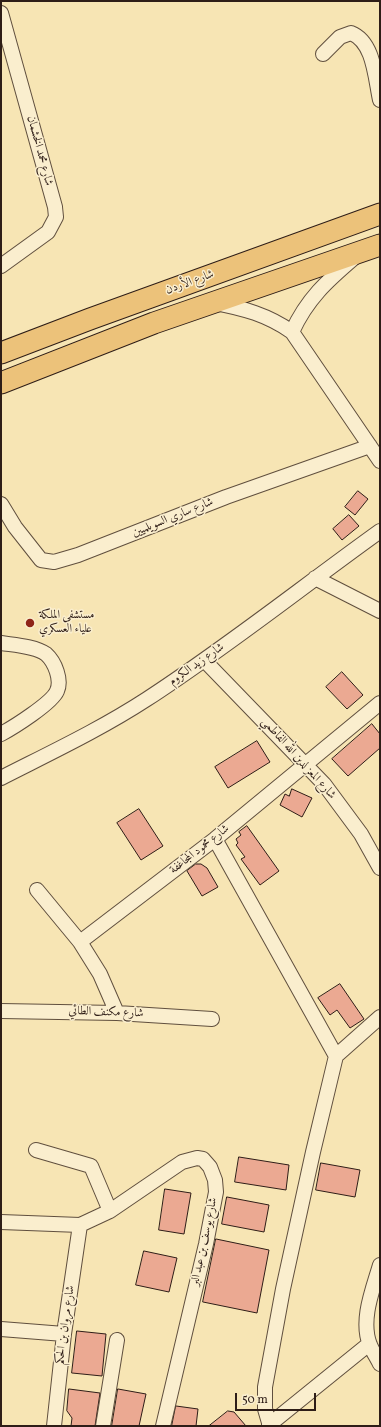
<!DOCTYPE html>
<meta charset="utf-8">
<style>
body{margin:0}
#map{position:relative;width:381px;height:1427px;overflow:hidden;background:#f7e5b4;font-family:Vollkorn,serif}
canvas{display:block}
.frame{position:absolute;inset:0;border:2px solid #2e1d17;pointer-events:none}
.scale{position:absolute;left:235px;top:1393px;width:81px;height:18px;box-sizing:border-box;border:2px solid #2e1d17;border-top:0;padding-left:5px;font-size:12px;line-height:14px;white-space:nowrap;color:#2e1d17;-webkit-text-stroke:3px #faeece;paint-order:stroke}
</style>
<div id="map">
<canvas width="381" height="1427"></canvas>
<div class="frame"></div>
<div class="scale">50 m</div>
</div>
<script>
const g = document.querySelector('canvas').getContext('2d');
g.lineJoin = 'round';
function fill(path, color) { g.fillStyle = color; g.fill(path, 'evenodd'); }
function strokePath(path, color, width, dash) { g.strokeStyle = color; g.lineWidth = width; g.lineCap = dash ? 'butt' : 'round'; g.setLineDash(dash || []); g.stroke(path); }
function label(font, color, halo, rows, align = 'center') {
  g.font = font + ' Vollkorn,Amiri,serif'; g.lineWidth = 3; g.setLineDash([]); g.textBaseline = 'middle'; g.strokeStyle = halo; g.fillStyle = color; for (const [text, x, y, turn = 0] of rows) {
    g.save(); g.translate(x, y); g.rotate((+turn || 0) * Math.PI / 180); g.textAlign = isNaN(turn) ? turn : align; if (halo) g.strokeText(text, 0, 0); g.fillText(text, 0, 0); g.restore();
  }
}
const building = new Path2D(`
 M 358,491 L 368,499 L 355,515 L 345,507 Z
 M 349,515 L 359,526 L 342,540 L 333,529 Z
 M 342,672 L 363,695 L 347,709 L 326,687 Z
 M 372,724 L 380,734 L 380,748 L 348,776 L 332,759 Z
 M 257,741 L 270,762 L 228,788 L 215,767 Z
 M 292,789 L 312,798 L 302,817 L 280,805 L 285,794 L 289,796 Z
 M 139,809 L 163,846 L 141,860 L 117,823 Z
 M 247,826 L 279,871 L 260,885 L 241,859 L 245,857 L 236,845 L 238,843 L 236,839 L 241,835 L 239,832 Z
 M 196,864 L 201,864 L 207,868 L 218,887 L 202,896 L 187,871 Z
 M 340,984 L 364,1019 L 350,1028 L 337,1010 L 330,1015 L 318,998 Z
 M 239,1157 L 289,1165 L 286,1190 L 235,1182 Z
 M 321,1163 L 360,1170 L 355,1197 L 316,1190 Z
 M 165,1189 L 191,1193 L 184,1234 L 159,1230 Z
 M 227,1197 L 269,1205 L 264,1232 L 222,1224 Z
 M 216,1239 L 269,1250 L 257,1313 L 203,1302 Z
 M 144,1251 L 177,1258 L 169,1292 L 136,1285 Z
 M 77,1331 L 106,1334 L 102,1376 L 72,1373 Z
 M 69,1389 L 100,1393 L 95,1426 L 71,1426 L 72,1418 L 67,1411 Z
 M 118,1389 L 146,1394 L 139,1426 L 112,1426 Z
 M 176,1406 L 198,1409 L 196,1426 L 172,1426 Z
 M 228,1411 L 234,1412 L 246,1426 L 209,1426 Z`);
fill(building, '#eba992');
strokePath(building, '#2e1d17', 1);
const minor = new Path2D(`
 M 1,13 L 55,207 L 56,217 L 48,232 L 1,266
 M 323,54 L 340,37 L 351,33 C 374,42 375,77 380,100
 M 215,303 C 243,308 268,315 292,332 L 380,461
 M 292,332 C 307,299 327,281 354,258
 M 1,504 L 15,527 L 41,560 L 54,562 L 78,555 L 226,497 L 370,446
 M 315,578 L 380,611
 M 1,643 C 14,645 35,646 46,654 C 55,662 62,680 57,691 C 52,703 14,727 1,734
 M 204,660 L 324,784 L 361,834 L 380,868
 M 1,778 C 50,753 101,729 147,699 C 227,647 302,587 380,531
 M 215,839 L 336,1056
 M 37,890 L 80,942
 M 1,1011 L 117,1013 L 212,1019
 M 117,1013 L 100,974 L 80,942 L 215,839 L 380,703
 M 36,1150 L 91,1166 L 110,1211
 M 1,1222 L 80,1225 L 110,1211 L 182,1162 L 197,1158 L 203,1159 L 210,1167 L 215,1180 L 216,1192 L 206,1244 L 163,1426
 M 380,1265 C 373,1289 360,1320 370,1345 C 373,1352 377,1358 380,1364
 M 1,1329 L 64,1334
 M 269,1425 L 369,1344
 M 54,1426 L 64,1334 L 80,1225
 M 103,1426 L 117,1340
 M 270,1426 L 265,1409 L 265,1387 L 283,1289 L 313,1152 L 336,1056 L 380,1017`);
const highway = new Path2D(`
 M 1,353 L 90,319 L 380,214
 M 1,383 L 154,323 L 380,245`);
strokePath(minor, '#604f3e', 16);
strokePath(highway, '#2e1d17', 23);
strokePath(minor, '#faeece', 14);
strokePath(highway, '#ecc27a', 21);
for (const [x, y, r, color] of [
 [30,623,5,"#8f2418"]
]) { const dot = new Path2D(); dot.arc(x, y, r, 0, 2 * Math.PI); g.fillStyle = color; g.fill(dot); strokePath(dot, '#faeece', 1.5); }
label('12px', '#2e1d17', '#faeece', [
 ["شارع محمد الخشمان",39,151,75],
 ["شارع الأردن",190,283,-20],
 ["شارع ساري السويلميين",173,518,-22],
 ["شارع زيد الكروم",197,665,-35],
 ["شارع المعز لدين الله الفاطمي",298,759,48],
 ["شارع محمود المجاغفة",200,850,-38],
 ["شارع مكنف الطائي",106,1013,2],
 ["شارع يوسف بن عبد البر",205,1242,-78],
 ["شارع مروان بن الحكم",66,1325,-82]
]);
label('12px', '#2e1d17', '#faeece', [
 ["مستشفى الملكة",39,616],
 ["علياء العسكري",39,630]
], 'left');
</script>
